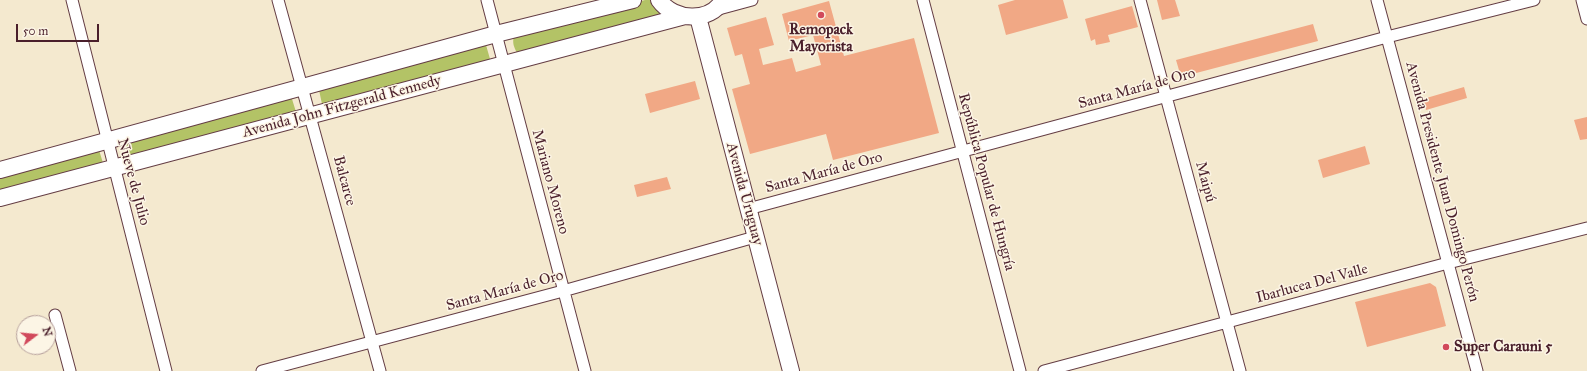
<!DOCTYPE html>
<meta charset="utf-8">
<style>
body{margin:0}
#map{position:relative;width:1587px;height:371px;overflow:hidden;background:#f4e9cf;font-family:"IM FELL Great Primer",serif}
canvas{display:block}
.north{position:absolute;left:16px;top:315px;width:40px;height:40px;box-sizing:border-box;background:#fcf5e5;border:1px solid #b59f9b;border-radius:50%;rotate:74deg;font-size:11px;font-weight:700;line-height:16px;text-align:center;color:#4a1f2b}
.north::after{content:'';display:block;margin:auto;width:14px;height:18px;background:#d1495b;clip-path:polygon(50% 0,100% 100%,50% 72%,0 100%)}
.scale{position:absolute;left:16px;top:24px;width:83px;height:18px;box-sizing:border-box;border:2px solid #4a1f2b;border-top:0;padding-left:5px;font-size:12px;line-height:14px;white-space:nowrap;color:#4a1f2b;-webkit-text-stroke:3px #fcf5e5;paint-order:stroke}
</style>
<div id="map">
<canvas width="1587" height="371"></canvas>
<div class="north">N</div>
<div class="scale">50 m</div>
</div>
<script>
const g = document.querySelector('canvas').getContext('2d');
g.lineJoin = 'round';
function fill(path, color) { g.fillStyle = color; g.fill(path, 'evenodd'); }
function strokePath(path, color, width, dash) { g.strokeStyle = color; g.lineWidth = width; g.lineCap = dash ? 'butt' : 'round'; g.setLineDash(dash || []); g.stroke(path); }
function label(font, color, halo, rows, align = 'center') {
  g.font = font + ' "IM FELL Great Primer",serif'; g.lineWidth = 3; g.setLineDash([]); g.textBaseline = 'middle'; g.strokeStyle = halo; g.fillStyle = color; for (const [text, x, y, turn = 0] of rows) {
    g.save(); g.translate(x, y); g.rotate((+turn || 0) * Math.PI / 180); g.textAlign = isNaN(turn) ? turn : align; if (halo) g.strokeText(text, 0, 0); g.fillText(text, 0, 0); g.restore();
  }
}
fill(new Path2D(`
 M 645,0 L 652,0 L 664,13 L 517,53 C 514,47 512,43 514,36 Z
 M 486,45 L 490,59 L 487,62 L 326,104 L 322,104 L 319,90 Z
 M 287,97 L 292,99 L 296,112 L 128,157 L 124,144 Z
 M 99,150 L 103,163 L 0,193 L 0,174 Z`), '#b3c366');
fill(new Path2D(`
 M 1015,0 L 1063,0 L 1068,18 L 1006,35 L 998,5 Z
 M 1157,0 L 1175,0 L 1180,16 L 1162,20 Z
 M 829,1 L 844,56 L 914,38 L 939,133 L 833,160 L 826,134 L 750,154 L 732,89 L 750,84 L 742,54 L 735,56 L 727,28 L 766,17 L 774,45 L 759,49 L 763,65 L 792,58 L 796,72 L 821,65 L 813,35 L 789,41 L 782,14 Z
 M 1132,6 L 1138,27 L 1108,35 L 1110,42 L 1096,45 L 1095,39 L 1091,41 L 1085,19 Z
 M 1313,24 L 1318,41 L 1181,77 L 1176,60 Z
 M 695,81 L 700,99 L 650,113 L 645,94 Z
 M 1464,87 L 1467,98 L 1426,110 L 1423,99 Z
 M 1587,117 L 1587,139 L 1580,140 L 1574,120 Z
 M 1365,146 L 1370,164 L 1323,178 L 1318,160 Z
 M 667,177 L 671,189 L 637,197 L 634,185 Z
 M 1430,283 L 1436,287 L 1446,326 L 1367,347 L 1355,302 Z`), '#f1a885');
const street = new Path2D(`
 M 72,0 L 166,371
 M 278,0 L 380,371
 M 487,0 L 585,371
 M 923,0 L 1020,371
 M 1140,0 L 1240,371
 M 1377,0 L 1477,371
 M 1582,0 L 1587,19
 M 715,10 L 752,0
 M 748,209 L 1387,37 L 1534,0
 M 55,315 L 70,371
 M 262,371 L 563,291 L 755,237
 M 1044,371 L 1448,263 L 1587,228`);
const secondary = new Path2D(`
 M 659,0 C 674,21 710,23 723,0
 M 698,17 L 791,371
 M 0,170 L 496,34 L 633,0
 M 0,198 L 685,16`);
strokePath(street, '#643d44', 13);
strokePath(secondary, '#643d44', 18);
strokePath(street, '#fff', 11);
strokePath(secondary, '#fff', 16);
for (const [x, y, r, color] of [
 [821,15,4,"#d1495b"],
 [1446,347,4,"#d1495b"]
]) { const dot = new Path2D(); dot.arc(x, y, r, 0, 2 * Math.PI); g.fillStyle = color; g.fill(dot); strokePath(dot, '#fcf5e5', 1.5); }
label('bold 15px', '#4a1f2b', '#fcf5e5', [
 ["Remopack",821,30],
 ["Mayorista",821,47],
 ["Super Carauni 5",1454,347,"left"]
]);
label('15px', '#4a1f2b', '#fcf5e5', [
 ["Santa María de Oro",1137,89,-15],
 ["Avenida John Fitzgerald Kennedy",342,107,-15],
 ["Santa María de Oro",824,173,-15],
 ["Balcarce",344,181,75],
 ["Nueve de Julio",133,182,75],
 ["Mariano Moreno",550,182,75],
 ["República Popular de Hungría",986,182,75],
 ["Maipú",1205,182,75],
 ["Avenida Presidente Juan Domingo Perón",1442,182,75],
 ["Avenida Uruguay",744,194,75],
 ["Ibarlucea Del Valle",1312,284,-15],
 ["Santa María de Oro",505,291,-15]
]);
</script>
